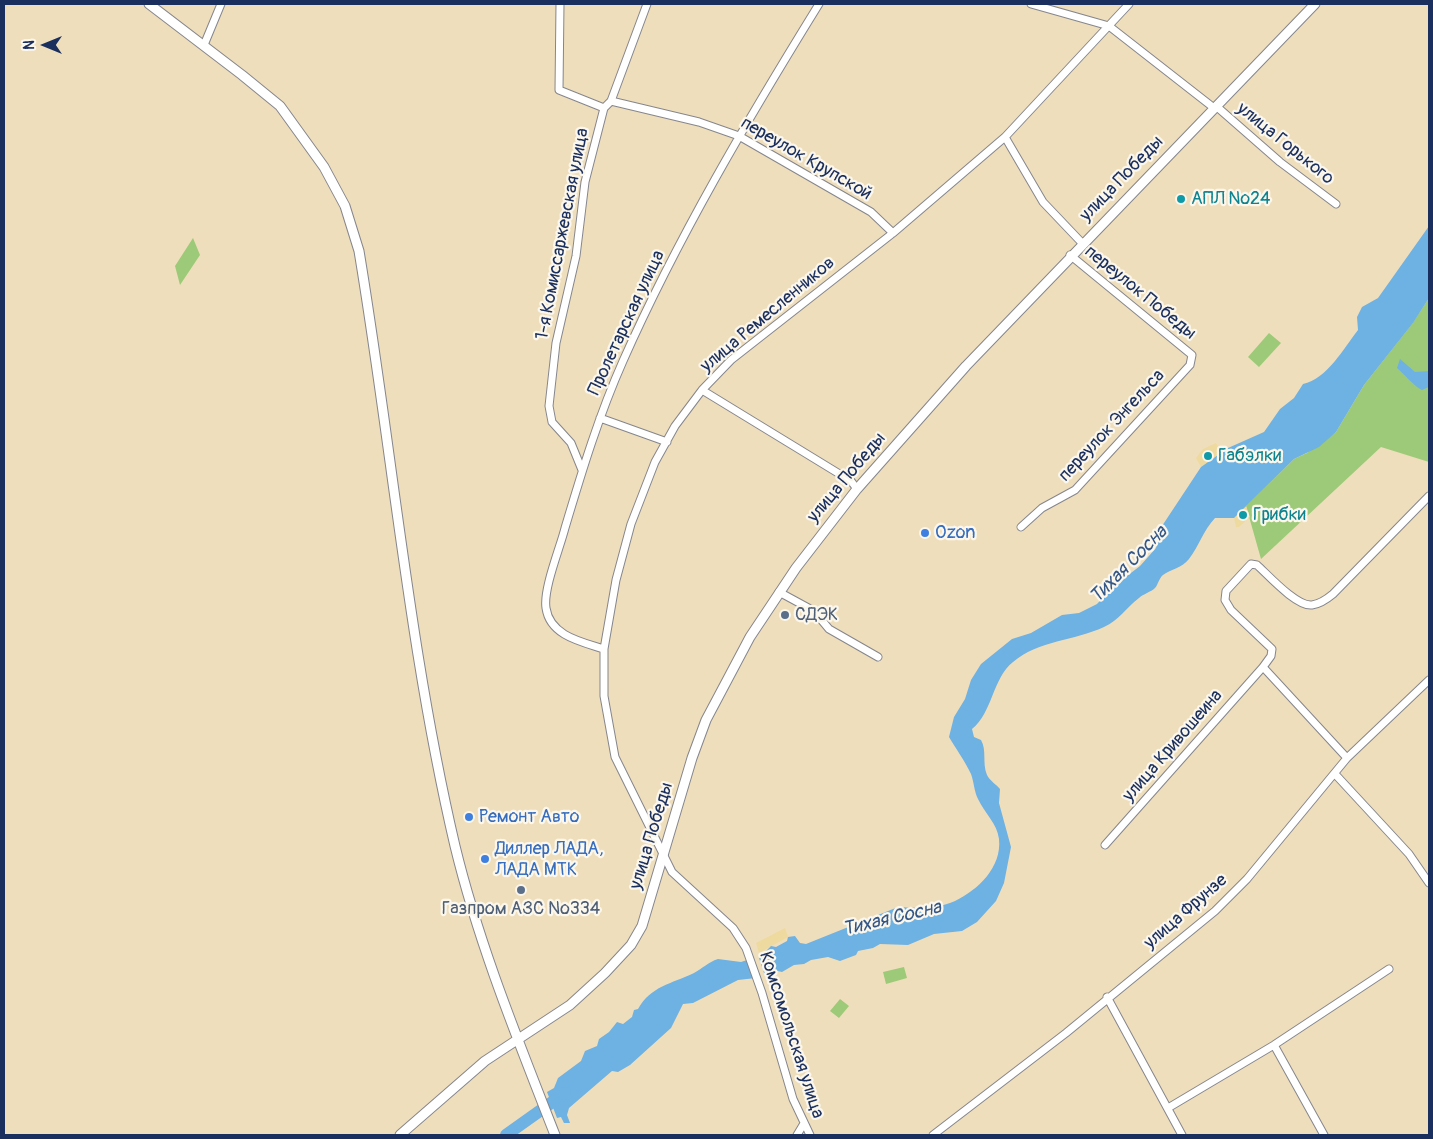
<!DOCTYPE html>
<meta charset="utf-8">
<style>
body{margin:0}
#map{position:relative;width:1433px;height:1139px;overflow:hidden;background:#efdebc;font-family:Pangolin,sans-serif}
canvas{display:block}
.frame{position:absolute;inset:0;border:5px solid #1b2f5e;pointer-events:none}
.north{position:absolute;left:20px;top:20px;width:50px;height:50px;-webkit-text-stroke:4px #fbf7ec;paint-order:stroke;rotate:270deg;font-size:14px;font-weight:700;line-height:20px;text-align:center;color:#1b2f5e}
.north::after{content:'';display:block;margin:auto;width:18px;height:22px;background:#1b2f5e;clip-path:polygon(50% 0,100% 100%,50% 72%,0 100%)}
</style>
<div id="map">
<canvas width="1433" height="1139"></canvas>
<div class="frame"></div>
<div class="north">N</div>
</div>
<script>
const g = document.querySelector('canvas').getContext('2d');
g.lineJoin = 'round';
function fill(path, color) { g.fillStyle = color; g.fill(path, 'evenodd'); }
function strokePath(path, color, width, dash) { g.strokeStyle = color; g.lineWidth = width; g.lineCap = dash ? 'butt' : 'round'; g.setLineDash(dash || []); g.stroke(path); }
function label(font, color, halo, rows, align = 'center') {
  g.font = font + ' Pangolin,sans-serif'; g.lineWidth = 4.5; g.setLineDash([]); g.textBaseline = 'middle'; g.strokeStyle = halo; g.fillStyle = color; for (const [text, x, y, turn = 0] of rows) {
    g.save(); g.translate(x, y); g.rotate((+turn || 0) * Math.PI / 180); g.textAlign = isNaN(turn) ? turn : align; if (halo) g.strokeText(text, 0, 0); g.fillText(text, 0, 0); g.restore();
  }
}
fill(new Path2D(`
 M 193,238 L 200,255 L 180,285 L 175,266 Z
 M 1429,298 L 1429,462 L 1381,447 L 1261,559 L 1246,506 L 1294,459 L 1307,453 L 1336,432 L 1364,385 L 1412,324 Z
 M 1269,333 L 1281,343 L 1259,367 L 1248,357 Z
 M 904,967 L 907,978 L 886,984 L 883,972 Z
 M 840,999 L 849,1006 L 839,1018 L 830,1011 Z`), '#9dca78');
fill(new Path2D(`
 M 1216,443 L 1222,453 L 1201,467 L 1196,458 L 1203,449 Z
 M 1246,506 L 1250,517 L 1239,527 L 1236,527 L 1234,518 Z
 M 785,928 L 788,937 L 759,953 L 756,943 Z`), '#eeda9e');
fill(new Path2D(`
 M 1429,226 L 1429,298 L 1413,323 L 1364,385 L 1336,432 L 1319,447 L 1294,459 L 1234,518 L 1215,518 C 1203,531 1199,546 1189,559 C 1182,568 1171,569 1163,575 C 1159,578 1158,585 1155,588 C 1151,592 1143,594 1139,598 C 1126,608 1119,620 1104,627 C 1074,641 1039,640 1013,662 C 992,679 993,712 972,729 L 974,737 L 981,740 C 987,750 982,763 987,775 C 989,780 997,785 1000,789 L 999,803 L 1011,847 L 1004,883 L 996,901 L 977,922 L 962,931 L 934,934 L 908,945 L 880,944 L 873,948 L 858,951 L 856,955 L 840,961 L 828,957 L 811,960 L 804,964 L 794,965 L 782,972 L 769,969 L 764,973 L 759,958 L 771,946 L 776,947 L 787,941 L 788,937 L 795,936 L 800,943 L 806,944 L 898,907 C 915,908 938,909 955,901 C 978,890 1002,867 999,839 C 997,823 985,814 978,799 C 974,791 974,782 971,774 C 965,761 956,749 949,737 L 954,717 L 965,699 L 971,680 L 981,664 L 1012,639 L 1031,633 L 1062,615 L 1079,613 L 1097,604 L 1114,586 L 1140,566 L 1156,548 L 1162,526 L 1201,467 L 1228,448 L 1264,432 L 1280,409 L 1294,398 L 1303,384 C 1327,379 1344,348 1358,330 L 1357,317 L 1362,307 L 1378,298 Z
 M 1400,359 L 1415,372 L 1429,371 L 1429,387 L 1422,390 C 1415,387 1404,374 1397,368 Z
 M 718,959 L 741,962 L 750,959 L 756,978 L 738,980 L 693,1003 L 683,1004 L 671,1028 L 630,1065 L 618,1072 L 612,1071 L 569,1108 L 567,1115 L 570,1123 L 564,1123 L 561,1117 L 557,1118 L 547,1092 L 554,1088 L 558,1078 L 581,1061 L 585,1051 L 597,1046 L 599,1039 L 609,1032 L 617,1022 L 623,1024 L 632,1017 L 634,1010 L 638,1009 C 651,986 671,984 694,973 C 702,969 708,962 718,959 Z`), '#6eb1e3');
strokePath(new Path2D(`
 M 506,1135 L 565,1093`), '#6eb1e3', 12);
const minor = new Path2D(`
 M 560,4 L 559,90 L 604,108
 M 1031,4 L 1109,26 L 1214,108
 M 204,45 L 221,4
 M 611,101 L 699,122 L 739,136 L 871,212 L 893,233
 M 1216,106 L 1280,162 L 1336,204
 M 1005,137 L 1043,202 L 1082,243
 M 702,390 L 851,481 L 857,489
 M 600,418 L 667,442
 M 582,470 L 571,443 L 552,422 L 549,406 L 556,343 L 576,256 L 585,182 L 604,108 L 611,101 L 647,4
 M 1021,527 L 1042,508 L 1075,490 L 1190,365 L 1192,355 L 1070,255
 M 779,592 L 814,611 L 829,629 L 878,657
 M 604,649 C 582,642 550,636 546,608 C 543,589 560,548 565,528 C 582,471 599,415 623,361 C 678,237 748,119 819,4
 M 1347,758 L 1263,667 L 1271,656 L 1272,649 L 1231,610 L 1225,600 L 1226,591 L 1251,564 L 1257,565 C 1269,576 1297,607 1312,605 C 1320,604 1327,599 1333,594 L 1429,496
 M 1335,774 L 1409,854 L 1429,883
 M 1105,845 L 1263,667
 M 1107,997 L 1182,1135
 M 1274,1045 L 1324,1135
 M 1168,1108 L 1274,1045 L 1389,969
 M 797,1135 L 803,1125
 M 810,1135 L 793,1099 L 762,993 L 746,948 L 733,928 L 672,872 L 615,757 L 604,696 L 604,649 L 616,580 L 631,524 L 655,462 L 675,426 L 702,390 L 731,360 L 893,233 L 1005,137 L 1129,4
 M 933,1135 L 1066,1033 L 1215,911 L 1247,879 L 1347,758 L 1429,680`);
const major = new Path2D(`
 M 149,4 L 242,75 L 280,106 L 324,167 L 345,206 L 359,251 C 392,449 409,650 455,846 C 479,945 518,1040 555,1135
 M 400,1135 L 485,1061 L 570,1005 L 605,973 L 631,945 L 642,926 L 692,758 L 706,720 L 750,637 L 796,568 L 857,489 L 966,366 L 1315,4`);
strokePath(minor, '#85868d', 9);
strokePath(major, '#85868d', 11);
strokePath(minor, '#fff', 7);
strokePath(major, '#fff', 9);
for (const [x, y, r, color] of [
 [1181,199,5,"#0f9aa8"],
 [1208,456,5,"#0f9aa8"],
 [1243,515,5,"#0f9aa8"],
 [925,533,5,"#3f7fe0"],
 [785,615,5,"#5c6f8a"],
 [469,817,5,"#3f7fe0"],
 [485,859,5,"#3f7fe0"],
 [521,890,5,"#5c6f8a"]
]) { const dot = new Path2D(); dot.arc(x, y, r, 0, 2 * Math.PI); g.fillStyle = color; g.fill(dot); strokePath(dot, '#fbf7ec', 2); }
label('18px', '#1b2f5e', '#fbf7ec', [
 ["улица Горького",1285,144,39],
 ["переулок Крупской",806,159,30],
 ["улица Победы",1122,179,-46],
 ["1-я Комиссаржевская улица",563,234,-79],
 ["переулок Победы",1140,293,39],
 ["улица Ремесленников",768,315,-40],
 ["Пролетарская улица",627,323,-65],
 ["переулок Энгельса",1112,426,-47],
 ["улица Победы",847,478,-50],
 ["улица Кривошеина",1173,746,-49],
 ["улица Победы",652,836,-73],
 ["улица Фрунзе",1186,912,-41],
 ["Комсомольская улица",791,1035,72]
]);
label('18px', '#0d838f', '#fbf7ec', [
 ["АПЛ №24",1191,199],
 ["Габэлки",1218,456],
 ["Грибки",1253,515]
], 'left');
label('18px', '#366cbe', '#fbf7ec', [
 ["Ozon",935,533],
 ["Ремонт Авто",479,817],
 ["Диллер ЛАДА,",495,849],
 ["ЛАДА МТК",495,870]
], 'left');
label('18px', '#4e5e75', '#fbf7ec', [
 ["СДЭК",795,615],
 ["Газпром АЗС №334",521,909,"center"]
], 'left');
label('italic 19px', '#345686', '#fbf7ec', [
 ["Тихая Сосна",1129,565,-45],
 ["Тихая Сосна",892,919,-13]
]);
</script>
